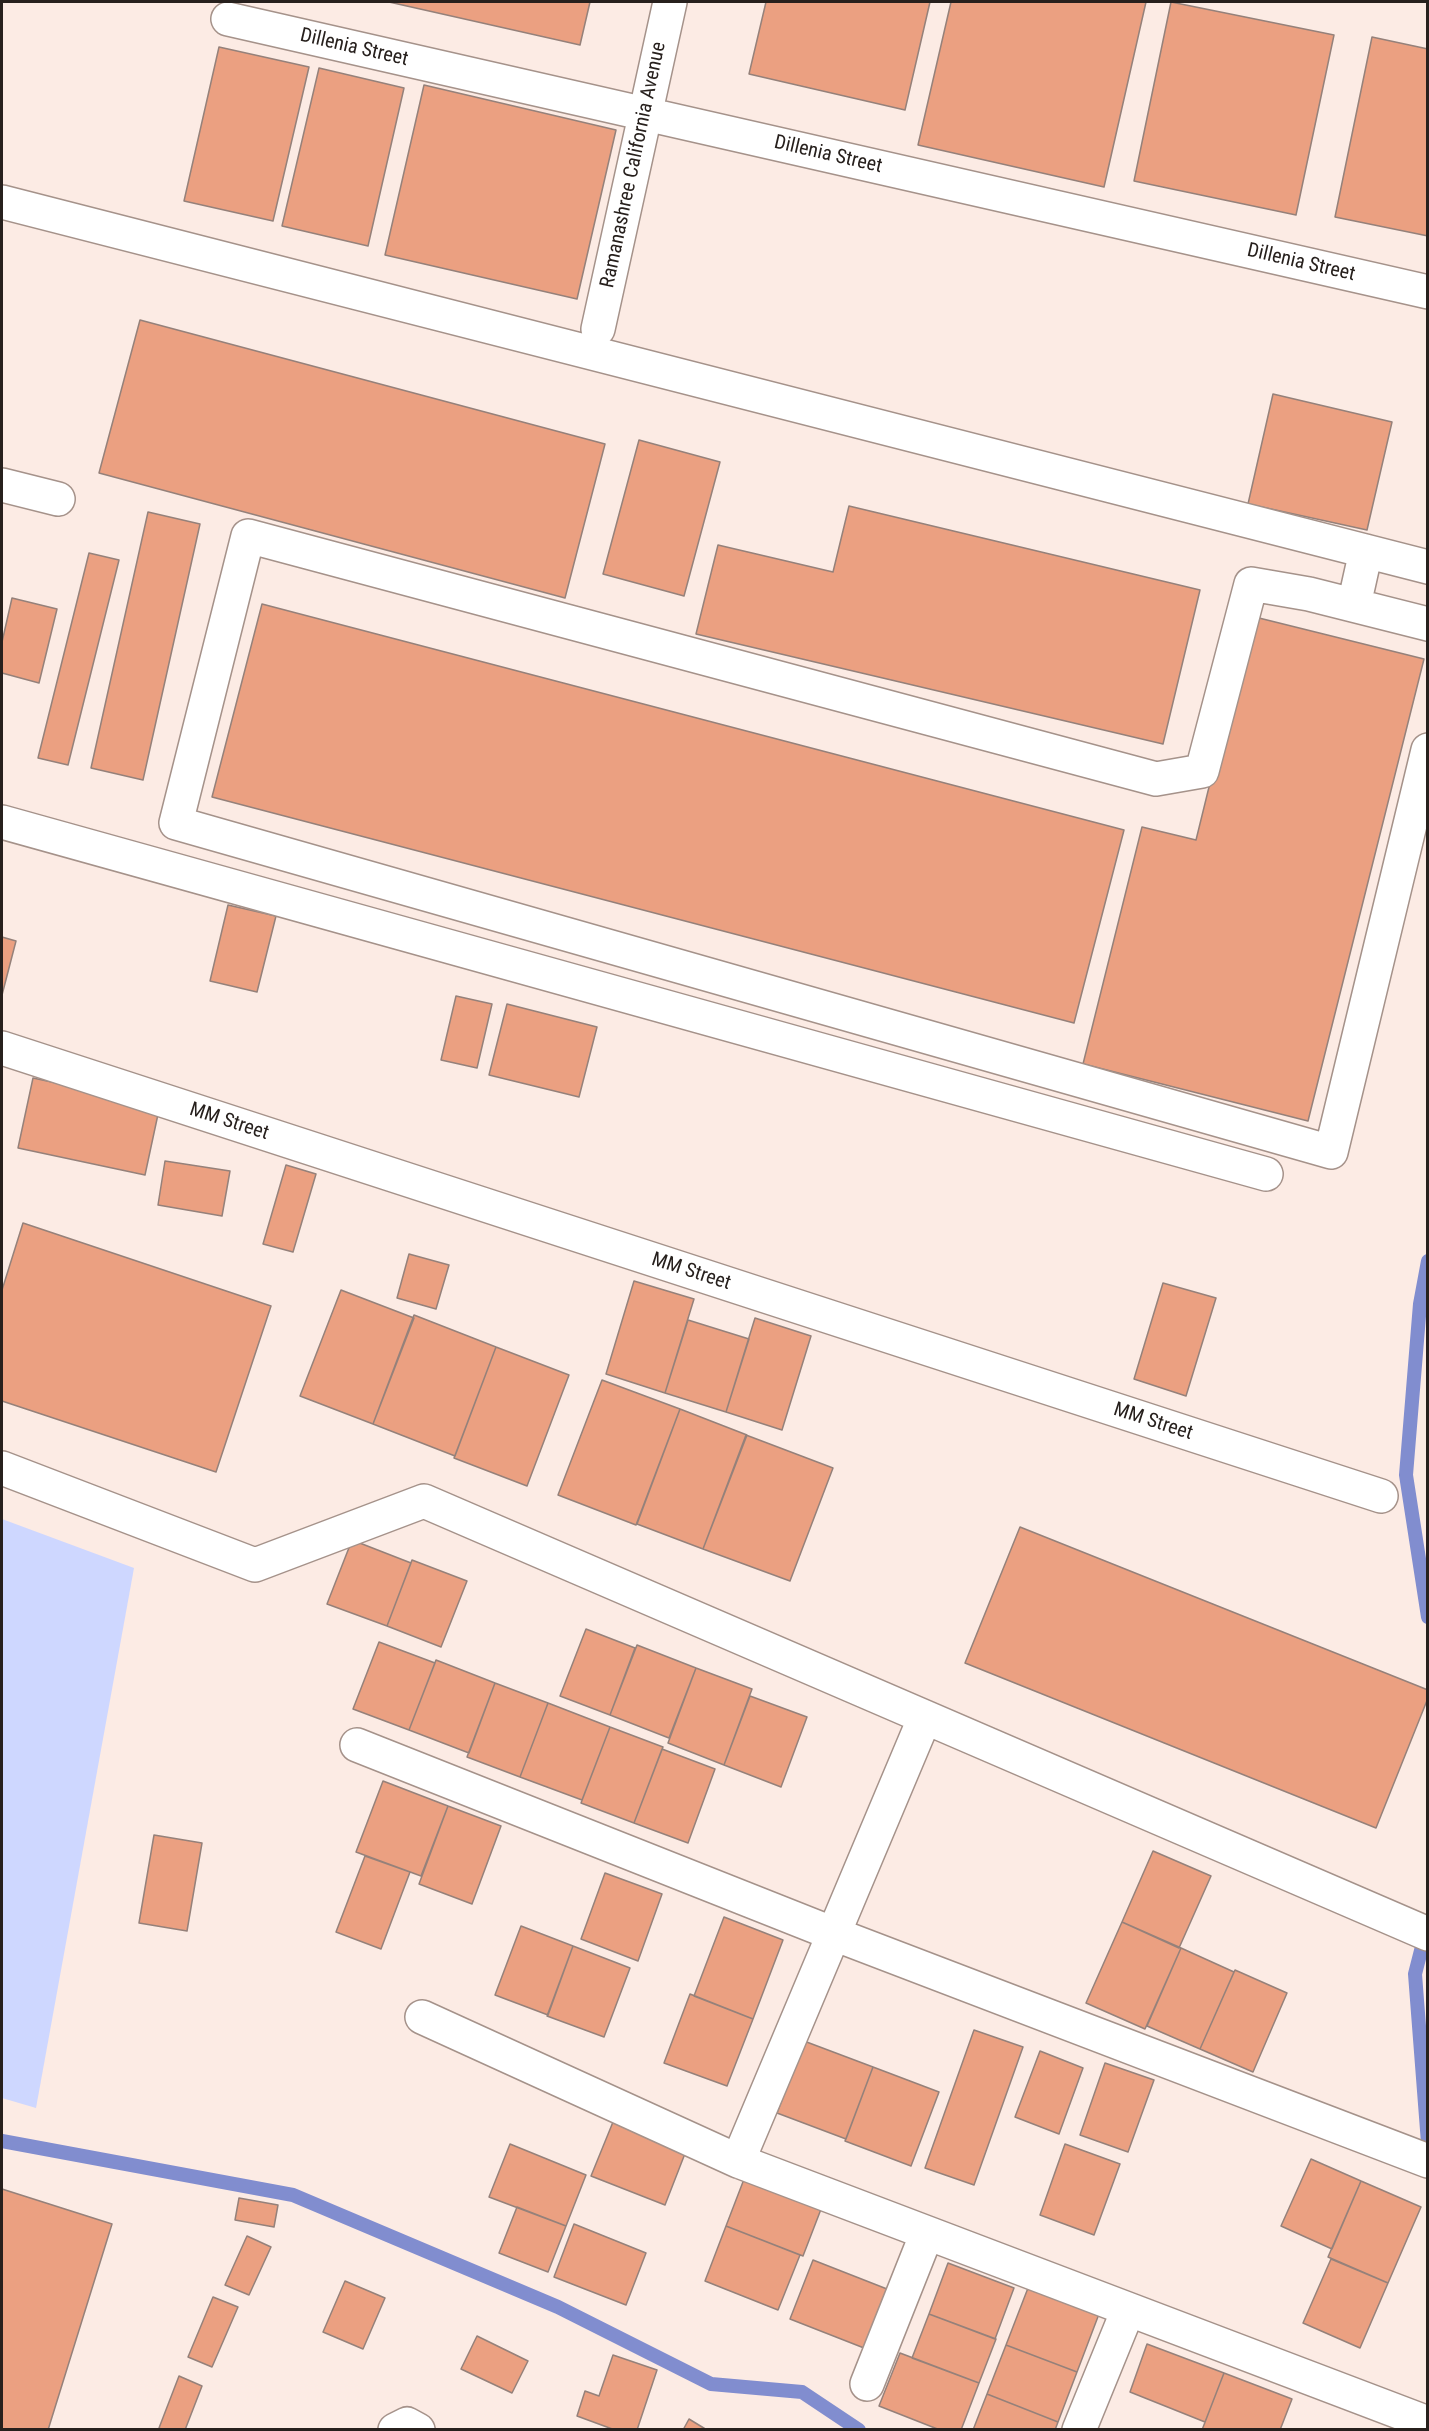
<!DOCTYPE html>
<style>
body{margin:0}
#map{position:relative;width:1429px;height:2431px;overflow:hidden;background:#fcebe4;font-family:"Roboto Condensed",sans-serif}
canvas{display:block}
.frame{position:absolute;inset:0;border:3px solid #27201d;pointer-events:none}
</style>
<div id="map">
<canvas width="1429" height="2431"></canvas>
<div class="frame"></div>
</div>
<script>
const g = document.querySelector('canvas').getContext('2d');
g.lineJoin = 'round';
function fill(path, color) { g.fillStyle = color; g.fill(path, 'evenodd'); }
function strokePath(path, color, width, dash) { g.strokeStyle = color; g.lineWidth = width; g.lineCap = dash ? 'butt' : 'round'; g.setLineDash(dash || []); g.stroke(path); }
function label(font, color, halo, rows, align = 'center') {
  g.font = font + ' "Roboto Condensed",sans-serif'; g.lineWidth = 4.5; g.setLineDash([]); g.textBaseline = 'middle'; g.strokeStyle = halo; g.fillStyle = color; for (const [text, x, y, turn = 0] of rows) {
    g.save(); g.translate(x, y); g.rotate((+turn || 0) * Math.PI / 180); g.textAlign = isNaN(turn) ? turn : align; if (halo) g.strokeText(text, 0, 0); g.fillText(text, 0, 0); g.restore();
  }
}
fill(new Path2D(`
 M 2,1519 L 134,1568 L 36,2108 L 2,2098 Z`), '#ced7ff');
strokePath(new Path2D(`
 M 1428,1261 L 1420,1304 L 1406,1475 L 1428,1617
 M 1426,1931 L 1415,1974 L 1428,2143
 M 2,2141 L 293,2195 L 558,2307 L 711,2384 L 802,2392 L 859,2430`), '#818dcf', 14);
const building = new Path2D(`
 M 389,2 L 590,2 L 580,45 Z
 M 766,2 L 930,2 L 905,110 L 749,74 Z
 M 951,2 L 1146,2 L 1104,187 L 918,145 Z
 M 1171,2 L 1334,35 L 1296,215 L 1134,181 Z
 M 1372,37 L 1428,49 L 1428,236 L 1335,217 Z
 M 219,47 L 309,67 L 273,221 L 184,201 Z
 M 319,68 L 404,88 L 368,246 L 282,226 Z
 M 424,85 L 616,130 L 577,299 L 385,255 Z
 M 140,320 L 605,444 L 565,598 L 99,473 Z
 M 1273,394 L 1392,422 L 1367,530 L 1248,504 Z
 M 639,440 L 720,462 L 684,596 L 603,574 Z
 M 849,506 L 1200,590 L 1163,744 L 696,634 L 718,545 L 833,572 Z
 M 148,512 L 200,524 L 143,780 L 91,768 Z
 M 89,553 L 119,560 L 68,765 L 38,758 Z
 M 12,598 L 57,609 L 39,683 L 2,673 L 2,642 Z
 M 262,604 L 1124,830 L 1074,1023 L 212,797 Z
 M 1251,616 L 1424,659 L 1308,1121 L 1083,1064 L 1142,827 L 1196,840 Z
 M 228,905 L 276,916 L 257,992 L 210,981 Z
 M 2,937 L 16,941 L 2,995 Z
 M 456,996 L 492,1004 L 477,1068 L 441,1060 Z
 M 507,1004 L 597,1027 L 579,1097 L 489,1075 Z
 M 33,1078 L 160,1105 L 145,1175 L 18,1148 Z
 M 165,1161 L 230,1171 L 222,1216 L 158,1205 Z
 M 286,1165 L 316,1174 L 293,1252 L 263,1244 Z
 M 23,1223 L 271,1306 L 216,1472 L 2,1401 L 2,1290 Z
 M 409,1254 L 449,1265 L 436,1309 L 397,1298 Z
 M 634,1281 L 694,1299 L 665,1393 L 606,1374 Z
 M 1163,1283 L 1216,1298 L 1186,1396 L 1134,1379 Z
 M 341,1290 L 414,1318 L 373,1424 L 300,1396 Z
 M 414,1315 L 496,1347 L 455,1456 L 373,1424 Z
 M 755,1318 L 811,1336 L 782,1430 L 726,1412 Z
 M 688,1320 L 749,1339 L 726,1412 L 665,1393 Z
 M 496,1347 L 569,1375 L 527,1486 L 454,1458 Z
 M 602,1380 L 680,1409 L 636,1525 L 558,1495 Z
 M 680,1409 L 747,1435 L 703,1549 L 637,1524 Z
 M 746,1435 L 833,1468 L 790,1581 L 703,1549 Z
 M 1020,1527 L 1428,1690 L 1428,1698 L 1376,1828 L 965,1663 Z
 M 352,1540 L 411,1563 L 387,1626 L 327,1604 Z
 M 412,1560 L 467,1581 L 441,1647 L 387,1626 Z
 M 586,1629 L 635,1648 L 610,1715 L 560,1696 Z
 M 379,1642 L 435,1663 L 409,1730 L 353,1709 Z
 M 637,1645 L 696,1668 L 669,1738 L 610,1715 Z
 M 436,1660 L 495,1683 L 469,1753 L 409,1730 Z
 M 696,1668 L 752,1689 L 724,1765 L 668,1743 Z
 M 495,1683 L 548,1703 L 520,1777 L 467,1757 Z
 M 750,1696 L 807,1717 L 781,1787 L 724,1765 Z
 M 548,1703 L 610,1727 L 582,1800 L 520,1777 Z
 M 610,1727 L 663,1747 L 634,1823 L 581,1803 Z
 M 662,1749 L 715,1769 L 688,1843 L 634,1823 Z
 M 383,1781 L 448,1806 L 421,1876 L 356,1852 Z
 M 448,1806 L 501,1826 L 472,1904 L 419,1884 Z
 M 154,1835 L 202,1843 L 187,1931 L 139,1923 Z
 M 1153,1851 L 1211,1876 L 1179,1948 L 1122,1922 Z
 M 365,1856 L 410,1872 L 381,1949 L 336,1932 Z
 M 605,1873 L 662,1894 L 638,1961 L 581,1939 Z
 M 724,1917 L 783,1940 L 753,2019 L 694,1996 Z
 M 1122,1922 L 1181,1948 L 1145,2029 L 1086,2003 Z
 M 521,1926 L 573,1946 L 548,2015 L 495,1995 Z
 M 573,1946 L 630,1968 L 604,2037 L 547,2016 Z
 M 1181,1948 L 1234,1972 L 1200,2049 L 1147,2026 Z
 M 1235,1970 L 1287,1993 L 1253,2072 L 1200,2049 Z
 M 690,1994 L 753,2019 L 727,2086 L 664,2063 Z
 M 974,2030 L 1023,2047 L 974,2185 L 925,2168 Z
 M 804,2041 L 873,2067 L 846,2139 L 777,2113 Z
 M 1040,2051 L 1083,2068 L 1059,2134 L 1015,2117 Z
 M 1105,2063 L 1154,2080 L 1128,2152 L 1080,2135 Z
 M 873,2067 L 939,2092 L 911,2166 L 845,2141 Z
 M 613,2122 L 686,2151 L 665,2205 L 591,2176 Z
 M 510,2144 L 586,2175 L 566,2226 L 489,2197 Z
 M 1065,2144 L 1120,2164 L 1094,2235 L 1040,2215 Z
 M 1311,2159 L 1361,2181 L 1332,2249 L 1281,2226 Z
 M 746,2174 L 823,2204 L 803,2256 L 726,2226 Z
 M 1361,2181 L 1421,2207 L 1388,2283 L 1328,2257 Z
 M 2,2189 L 112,2224 L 48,2430 L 2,2430 Z
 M 239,2198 L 278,2205 L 274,2227 L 235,2220 Z
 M 517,2207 L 566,2226 L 548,2272 L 499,2253 Z
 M 574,2224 L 646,2253 L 626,2305 L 554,2277 Z
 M 726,2226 L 800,2255 L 778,2310 L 705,2281 Z
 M 247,2236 L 271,2247 L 249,2295 L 225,2285 Z
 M 1331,2259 L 1388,2283 L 1360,2348 L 1303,2323 Z
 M 813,2260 L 887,2289 L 864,2348 L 790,2319 Z
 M 948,2263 L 1014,2288 L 995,2339 L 929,2314 Z
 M 345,2281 L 385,2298 L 363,2349 L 323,2332 Z
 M 1028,2288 L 1099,2314 L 1077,2372 L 1006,2345 Z
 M 213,2297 L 238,2307 L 212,2367 L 188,2357 Z
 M 929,2314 L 996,2339 L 979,2383 L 912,2358 Z
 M 477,2336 L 528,2361 L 512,2393 L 461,2369 Z
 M 1147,2344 L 1224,2373 L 1205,2422 L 1130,2392 Z
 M 1006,2345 L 1077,2372 L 1058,2422 L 987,2394 Z
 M 900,2353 L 979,2383 L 961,2430 L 940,2430 L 879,2406 Z
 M 613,2355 L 657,2370 L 637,2430 L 615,2430 L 577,2416 L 585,2391 L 599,2396 Z
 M 1224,2373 L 1292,2399 L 1280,2430 L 1202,2430 Z
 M 179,2376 L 202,2386 L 185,2430 L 163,2430 L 159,2428 Z
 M 987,2394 L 1058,2422 L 1055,2430 L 973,2430 Z
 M 689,2419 L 707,2430 L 683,2430 Z`);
fill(building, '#eba081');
strokePath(building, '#95817a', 1.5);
const street = new Path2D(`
 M 228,19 L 1428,292
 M 2,202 L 1428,567
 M 598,329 L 670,2
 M 2,485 L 58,499
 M 1354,605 L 1366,551
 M 1428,624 L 1309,594 L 1251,584 L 1202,771 L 1156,779 L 248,536 L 176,823 L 1331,1152 L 1428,750
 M 2,822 L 1266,1174
 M 2,1048 L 1381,1496
 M 2,1468 L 255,1565 L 424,1501 L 1428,1934
 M 357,1745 L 834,1934 L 1428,2161
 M 422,2017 L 738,2161 L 925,1717
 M 738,2161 L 1428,2423
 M 867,2384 L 927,2233
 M 395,2430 L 407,2424 L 418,2430
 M 1079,2430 L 1128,2310`);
strokePath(street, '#a5928a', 36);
strokePath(street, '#fff', 33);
label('20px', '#27201d', '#fff', [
 ["Dillenia Street",354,48,13],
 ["Dillenia Street",828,155,13],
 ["Ramanashree California Avenue",634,165,-78],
 ["Dillenia Street",1301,263,13],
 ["MM Street",229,1122,18],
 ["MM Street",691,1272,18],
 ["MM Street",1153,1422,18]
]);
</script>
